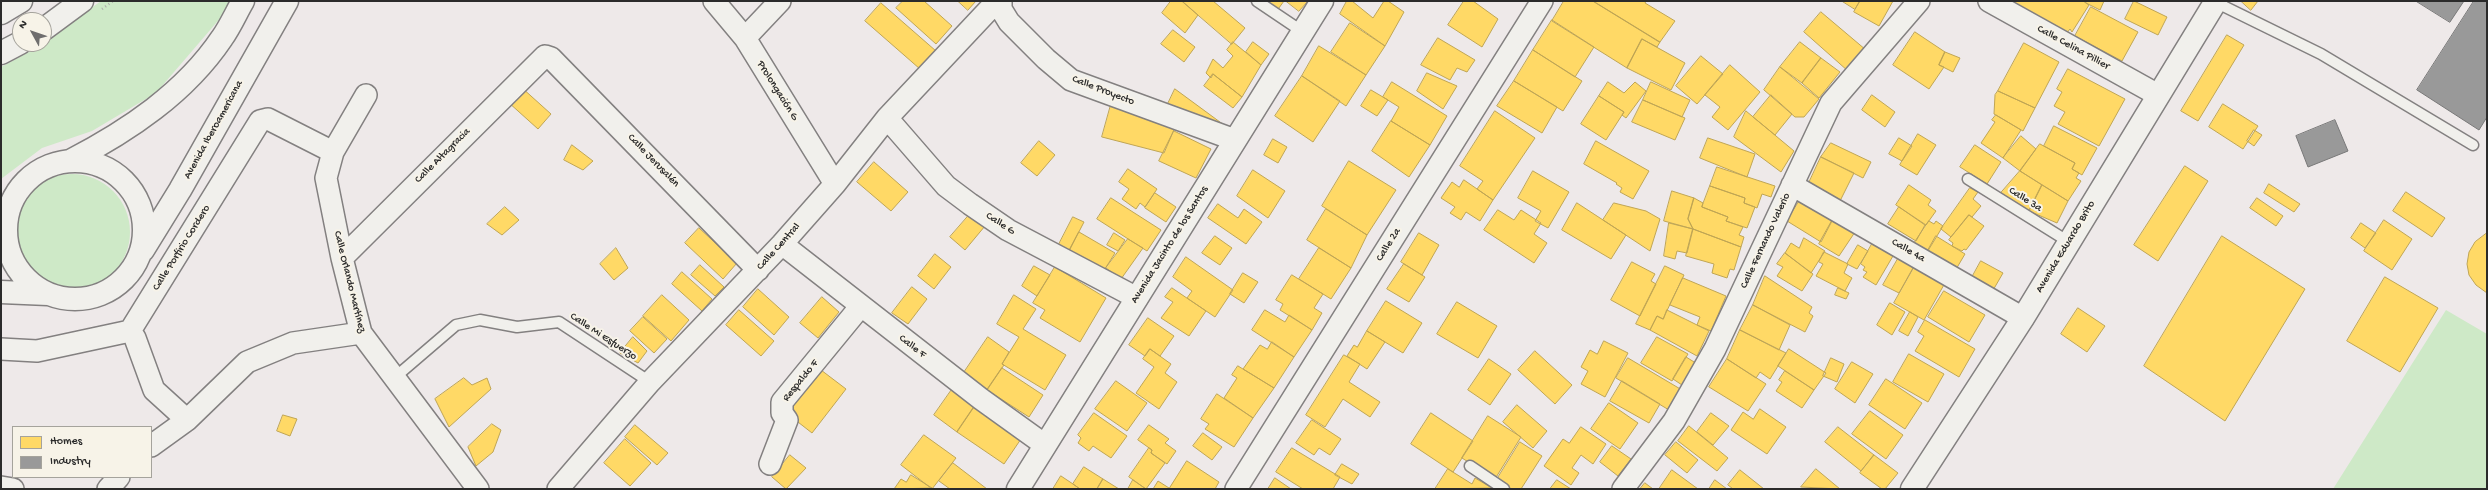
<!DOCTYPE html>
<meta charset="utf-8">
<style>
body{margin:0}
#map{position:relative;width:2488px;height:490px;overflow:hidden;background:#eee9e9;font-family:"Gochi Hand",sans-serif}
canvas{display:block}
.frame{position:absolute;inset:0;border:2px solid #2b2b2b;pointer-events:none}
.legend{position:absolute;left:12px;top:426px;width:140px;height:52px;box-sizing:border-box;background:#f7f3e8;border:1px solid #a5a39c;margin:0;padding:5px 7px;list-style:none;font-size:12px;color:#2b2b2b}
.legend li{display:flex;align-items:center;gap:8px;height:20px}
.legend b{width:20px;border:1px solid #a5a39c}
.north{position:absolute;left:12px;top:12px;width:40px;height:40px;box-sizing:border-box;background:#f7f3e8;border:1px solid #a5a39c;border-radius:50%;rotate:310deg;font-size:11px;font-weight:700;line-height:16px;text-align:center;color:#2b2b2b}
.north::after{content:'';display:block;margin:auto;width:14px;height:18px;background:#6f6e6e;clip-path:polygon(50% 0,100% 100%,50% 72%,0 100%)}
</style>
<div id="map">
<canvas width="2488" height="490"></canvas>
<div class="frame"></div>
<ul class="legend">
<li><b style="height:11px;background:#ffd966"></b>Homes</li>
<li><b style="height:11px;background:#999"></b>Industry</li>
</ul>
<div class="north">N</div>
</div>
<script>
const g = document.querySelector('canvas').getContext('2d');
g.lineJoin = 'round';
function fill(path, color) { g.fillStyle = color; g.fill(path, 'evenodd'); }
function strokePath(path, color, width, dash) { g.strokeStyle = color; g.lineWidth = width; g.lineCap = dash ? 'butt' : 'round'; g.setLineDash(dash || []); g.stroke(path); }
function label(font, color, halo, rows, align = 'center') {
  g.font = font + ' "Gochi Hand",sans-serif'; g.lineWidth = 4; g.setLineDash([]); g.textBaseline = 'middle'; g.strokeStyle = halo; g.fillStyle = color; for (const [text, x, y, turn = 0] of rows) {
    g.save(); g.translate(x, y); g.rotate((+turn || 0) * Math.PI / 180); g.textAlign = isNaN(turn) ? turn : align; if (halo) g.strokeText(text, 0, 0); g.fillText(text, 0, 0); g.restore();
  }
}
fill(new Path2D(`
 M 101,1 L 231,1 L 223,15 L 156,93 L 92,131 L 42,148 L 1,179 L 1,67 L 44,44 L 44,42 Z
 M14 232a58 58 0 1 1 116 0a58 58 0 1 1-116 0Z
 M 2446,310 L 2487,334 L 2487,489 L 2333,489 Z`), '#cee9c7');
const homes = new Path2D(`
 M 903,1 L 924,1 L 952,26 L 936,44 L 896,8 Z
 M 958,1 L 976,1 L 968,10 Z
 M 1171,1 L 1182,1 L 1198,15 L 1185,33 L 1162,13 Z
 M 1182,1 L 1213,1 L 1245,28 L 1232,44 Z
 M 1261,1 L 1284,1 L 1276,12 Z
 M 1286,1 L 1308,1 L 1299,11 Z
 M 1347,1 L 1352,1 L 1373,18 L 1384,1 L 1388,1 L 1404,12 L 1385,46 L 1340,14 Z
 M 1464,1 L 1473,1 L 1498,19 L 1482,47 L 1448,25 Z
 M 1564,1 L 1593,1 L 1660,42 L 1657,47 L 1642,39 L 1627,68 L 1552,21 Z
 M 1593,1 L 1646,1 L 1645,3 L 1675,21 L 1660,42 Z
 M 1842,1 L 1860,1 L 1855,9 Z
 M 1860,1 L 1893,1 L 1879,26 L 1854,12 Z
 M 2015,1 L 2083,1 L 2089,5 L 2072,32 L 2070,29 L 2066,34 L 2012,6 Z
 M 2087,1 L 2104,1 L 2100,10 L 2086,3 Z
 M 2134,1 L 2167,17 L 2158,35 L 2125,19 Z
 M 2241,1 L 2258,1 L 2251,10 Z
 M 881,3 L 936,51 L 920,69 L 865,21 Z
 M 2091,7 L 2138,32 L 2122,61 L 2075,36 Z
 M 1821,12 L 1866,50 L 1848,71 L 1804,32 Z
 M 1552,20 L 1594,47 L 1575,77 L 1533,50 Z
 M 1350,23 L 1385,46 L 1366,75 L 1331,52 Z
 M 1173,30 L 1195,47 L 1184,62 L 1161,44 Z
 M 1915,32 L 1945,52 L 1939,65 L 1944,67 L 1929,89 L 1893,65 Z
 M 2227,35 L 2244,45 L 2198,121 L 2181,111 Z
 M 1438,38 L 1475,60 L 1467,72 L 1457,68 L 1450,80 L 1421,65 Z
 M 1642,39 L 1685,63 L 1671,90 L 1627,68 Z
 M 1233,42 L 1261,65 L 1242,97 L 1213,74 L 1211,78 L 1206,73 L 1213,59 L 1223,68 L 1233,56 L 1227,50 Z
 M 1253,42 L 1269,54 L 1261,65 L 1246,52 Z
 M 1800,42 L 1821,58 L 1802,83 L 1780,67 Z
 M 2024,43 L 2059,62 L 2035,108 L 1998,91 Z
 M 1319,46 L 1366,75 L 1346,106 L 1302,76 Z
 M 1533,50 L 1582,81 L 1563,111 L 1514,81 Z
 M 1945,52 L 1960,58 L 1953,72 L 1939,65 Z
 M 1701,56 L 1723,74 L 1697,104 L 1676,86 Z
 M 1821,58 L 1840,72 L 1819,98 L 1802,83 Z
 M 1730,65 L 1760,92 L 1728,130 L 1712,117 L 1720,107 L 1705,95 Z
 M 1780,67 L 1819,99 L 1804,117 L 1795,117 L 1764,90 Z
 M 2068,69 L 2125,99 L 2099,146 L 2058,124 L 2065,112 L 2054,106 L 2062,92 L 2057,89 Z
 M 1427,73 L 1457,86 L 1443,109 L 1417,91 Z
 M 1213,74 L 1242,97 L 1233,108 L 1204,86 Z
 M 1302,76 L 1340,101 L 1313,142 L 1275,116 Z
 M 1514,81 L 1557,107 L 1542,133 L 1497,106 Z
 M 1392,82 L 1447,116 L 1430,145 L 1391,121 L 1399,107 L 1383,97 Z
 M 1608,82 L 1624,93 L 1635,82 L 1646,91 L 1626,118 L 1622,115 L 1624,112 L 1599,96 Z
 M 1651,82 L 1690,100 L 1682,117 L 1643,100 Z
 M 521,87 L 551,114 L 538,129 L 508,102 Z
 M 1175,89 L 1224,125 L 1222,130 L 1165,110 Z
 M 1371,90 L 1388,100 L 1377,116 L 1361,106 Z
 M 1998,91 L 2035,108 L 2023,131 L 1994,114 L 1995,95 Z
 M 1771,95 L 1792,114 L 1775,135 L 1753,117 Z
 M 1872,95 L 1895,112 L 1885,127 L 1862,110 Z
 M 1599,96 L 1624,112 L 1606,140 L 1581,124 Z
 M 1643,100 L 1685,118 L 1675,140 L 1632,122 Z
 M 1112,101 L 1176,125 L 1164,153 L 1102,137 Z
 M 2223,104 L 2258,126 L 2243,149 L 2209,127 Z
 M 1495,111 L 1535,138 L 1493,200 L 1477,189 L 1483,181 L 1460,166 Z
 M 1746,111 L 1794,151 L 1781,172 L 1734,137 Z
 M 1996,115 L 2021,130 L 2003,158 L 1981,143 L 1995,122 L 1992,120 Z
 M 1391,121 L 1430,145 L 1409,177 L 1372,151 Z
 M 2054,126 L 2097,148 L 2082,175 L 2072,169 L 2075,163 L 2044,146 Z
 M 2254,130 L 2262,135 L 2254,146 L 2247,141 Z
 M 1174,131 L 1211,149 L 1196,178 L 1159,161 Z
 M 1918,134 L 1936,145 L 1917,175 L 1900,165 Z
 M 2021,136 L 2036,149 L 2020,171 L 2003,158 Z
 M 1708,138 L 1755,154 L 1747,177 L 1700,158 Z
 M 1899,138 L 1912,146 L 1902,161 L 1889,154 Z
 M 1273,139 L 1287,147 L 1278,163 L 1264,155 Z
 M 1039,141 L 1055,155 L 1037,176 L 1021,163 Z
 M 1596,141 L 1649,171 L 1633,199 L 1620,192 L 1622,188 L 1616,184 L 1617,183 L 1584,164 Z
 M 1831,143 L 1871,162 L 1863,178 L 1821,157 Z
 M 2040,144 L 2075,163 L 2072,169 L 2079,173 L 2076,178 L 2081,181 L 2068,201 L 2020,171 Z
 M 572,145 L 593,161 L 583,170 L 564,160 Z
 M 1975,145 L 2001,162 L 1987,184 L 1960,167 Z
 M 1821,157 L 1854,173 L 1840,201 L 1808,185 Z
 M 1349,161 L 1396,190 L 1367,235 L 1322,206 Z
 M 874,162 L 908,192 L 891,211 L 857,182 Z
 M 2185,166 L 2208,181 L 2158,261 L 2134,245 Z
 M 1717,167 L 1775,186 L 1771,197 L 1762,194 L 1757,208 L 1744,203 L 1745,198 L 1710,186 Z
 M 1128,169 L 1157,189 L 1145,207 L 1140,203 L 1136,209 L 1122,199 L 1129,189 L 1119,182 Z
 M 1253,170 L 1285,191 L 1268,218 L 1237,196 Z
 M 1533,171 L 1569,192 L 1548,228 L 1535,221 L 1541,211 L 1518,198 Z
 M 2020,171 L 2042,185 L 2028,213 L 2020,208 L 2021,206 L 2000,194 Z
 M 1464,180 L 1493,200 L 1480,221 L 1466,212 L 1461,220 L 1450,213 L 1455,207 L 1441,198 L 1452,182 L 1459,187 Z
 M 2269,184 L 2300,204 L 2294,212 L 2264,193 Z
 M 1909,185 L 1931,200 L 1928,205 L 1936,211 L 1926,225 L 1896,205 Z
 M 2042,185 L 2068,201 L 2057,223 L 2029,211 Z
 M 1710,186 L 1745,198 L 1744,203 L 1755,207 L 1747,228 L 1726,221 L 1728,217 L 1702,207 Z
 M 1970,188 L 1978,192 L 1973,199 L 1981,206 L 1972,217 L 1969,215 L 1951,237 L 1941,229 Z
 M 1672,191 L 1694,198 L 1688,219 L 1693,229 L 1664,221 Z
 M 2406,192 L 2445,218 L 2432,237 L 2393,211 Z
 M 1155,193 L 1176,207 L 1166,222 L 1145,208 Z
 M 1111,198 L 1161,230 L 1147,251 L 1097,219 Z
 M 1694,198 L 1703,203 L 1702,207 L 1728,217 L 1726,221 L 1743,227 L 1739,235 L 1744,237 L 1741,247 L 1693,229 L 1688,219 Z
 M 2257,198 L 2283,216 L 2276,226 L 2250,208 Z
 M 1800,200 L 1832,221 L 1821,242 L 1787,221 Z
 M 1577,203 L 1626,235 L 1611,259 L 1562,230 Z
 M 1614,203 L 1646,211 L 1660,219 L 1650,251 L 1603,220 Z
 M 1218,204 L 1238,218 L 1244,209 L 1262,222 L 1246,244 L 1208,218 Z
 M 505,207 L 519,220 L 502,235 L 487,224 Z
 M 1899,207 L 1925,225 L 1916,241 L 1888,224 Z
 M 1326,209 L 1367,235 L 1351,268 L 1307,240 Z
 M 1498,210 L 1514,220 L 1521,210 L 1541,223 L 1534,234 L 1547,243 L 1534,263 L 1484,230 Z
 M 970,214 L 985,226 L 965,250 L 950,237 Z
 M 1969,215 L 1984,226 L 1966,250 L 1964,249 L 1962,251 L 1952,246 L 1953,243 L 1949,240 Z
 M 1073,217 L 1084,222 L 1067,255 L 1056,250 Z
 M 1833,219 L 1855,232 L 1839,256 L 1819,244 Z
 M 2384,220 L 2412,239 L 2392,270 L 2364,251 Z
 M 1929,221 L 1934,224 L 1936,221 L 1943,226 L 1926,254 L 1913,245 Z
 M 1669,223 L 1693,229 L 1687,253 L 1677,251 L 1675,259 L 1664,256 Z
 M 2361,223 L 2376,233 L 2365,248 L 2351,238 Z
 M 699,228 L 737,263 L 723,279 L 685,243 Z
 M 1693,229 L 1741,247 L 1734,270 L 1730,269 L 1727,278 L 1712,273 L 1714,264 L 1686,256 Z
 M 1079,232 L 1115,253 L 1103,272 L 1069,251 Z
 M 1114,233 L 1125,240 L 1118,251 L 1107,245 Z
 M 1419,233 L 1439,245 L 1422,275 L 1401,262 Z
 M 2487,233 L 2487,293 L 2476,285 L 2469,275 L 2467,264 L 2469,252 L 2475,242 Z
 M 1215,236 L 1232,248 L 1220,265 L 1202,253 Z
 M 1936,236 L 1965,254 L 1955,271 L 1926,254 Z
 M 2222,236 L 2305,289 L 2225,421 L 2144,366 Z
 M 1804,238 L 1825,251 L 1811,273 L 1785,253 L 1791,243 L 1799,248 Z
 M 1128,239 L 1143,248 L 1121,279 L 1106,268 Z
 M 1872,244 L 1893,256 L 1876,285 L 1863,277 L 1867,272 L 1863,270 L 1865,267 L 1861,264 Z
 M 1858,245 L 1868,251 L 1857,269 L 1847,264 Z
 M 616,248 L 628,268 L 614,280 L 600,264 Z
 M 1319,248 L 1351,268 L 1331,299 L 1299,279 Z
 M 1824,252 L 1848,264 L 1844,273 L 1852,278 L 1845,291 L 1816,276 L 1823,264 L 1819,262 Z
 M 1785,253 L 1813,274 L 1802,291 L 1777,276 L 1783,267 L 1777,264 Z
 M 935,254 L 951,267 L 934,289 L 918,276 Z
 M 1186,257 L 1233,290 L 1215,317 L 1187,298 L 1192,291 L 1173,277 Z
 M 1899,257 L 1914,266 L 1899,293 L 1883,285 Z
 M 1981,261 L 2003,273 L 1992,292 L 1970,281 Z
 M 1632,262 L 1655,274 L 1651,281 L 1656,284 L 1640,316 L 1611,300 Z
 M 1404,264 L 1425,277 L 1409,302 L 1387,289 Z
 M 700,265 L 724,287 L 715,296 L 691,275 Z
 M 1034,266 L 1050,275 L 1037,296 L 1022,286 Z
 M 1665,266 L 1684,275 L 1663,319 L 1657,316 L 1650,330 L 1636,324 Z
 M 1915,266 L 1945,283 L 1924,320 L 1894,303 Z
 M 1055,267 L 1106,298 L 1080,342 L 1040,318 L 1045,310 L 1033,303 Z
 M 682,272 L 712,299 L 702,311 L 672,284 Z
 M 1243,273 L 1258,282 L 1244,303 L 1230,294 Z
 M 1292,275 L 1323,294 L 1314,308 L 1322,313 L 1312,330 L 1280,310 L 1283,304 L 1276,300 Z
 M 1765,276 L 1812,307 L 1809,313 L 1813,316 L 1805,332 L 1753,305 Z
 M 2385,277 L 2438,308 L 2400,372 L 2347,341 Z
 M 1683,278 L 1726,296 L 1711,331 L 1697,325 L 1700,317 L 1670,305 Z
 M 912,287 L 927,299 L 908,324 L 892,313 Z
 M 1172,288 L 1206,311 L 1189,336 L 1161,318 L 1173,302 L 1165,297 Z
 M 1838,288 L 1849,293 L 1846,299 L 1835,295 Z
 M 758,289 L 789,317 L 774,335 L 743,307 Z
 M 1944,291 L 1985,315 L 1969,342 L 1928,317 Z
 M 662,295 L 689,320 L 671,341 L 643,316 Z
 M 1014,295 L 1036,309 L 1023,329 L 1066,355 L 1045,390 L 1002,364 L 1019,337 L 997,324 Z
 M 822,297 L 839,312 L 818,338 L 800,323 Z
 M 1386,301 L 1422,323 L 1403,353 L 1367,331 Z
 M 1457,302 L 1497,326 L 1478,358 L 1437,334 Z
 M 1890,303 L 1905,312 L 1892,335 L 1877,325 Z
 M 1753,305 L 1790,325 L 1779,350 L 1740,330 Z
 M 2078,308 L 2105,326 L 2087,352 L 2061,334 Z
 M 739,310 L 774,341 L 761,356 L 726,325 Z
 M 1265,310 L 1285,322 L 1289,315 L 1312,330 L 1294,357 L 1252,330 Z
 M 1667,310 L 1709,331 L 1697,356 L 1650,330 L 1657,316 L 1663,319 Z
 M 1910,312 L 1918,317 L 1908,336 L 1899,331 Z
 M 643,317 L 667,339 L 654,353 L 630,331 Z
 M 1148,318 L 1174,336 L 1160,356 L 1150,349 L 1145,356 L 1129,345 Z
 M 1925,320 L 1975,349 L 1959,377 L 1915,351 L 1924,336 L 1918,332 Z
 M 1740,330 L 1786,353 L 1770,379 L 1760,372 L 1756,378 L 1727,359 Z
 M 1367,331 L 1385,342 L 1367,369 L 1347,356 L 1354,345 L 1357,347 Z
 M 633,337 L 647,351 L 638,363 L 620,353 Z
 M 988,337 L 1009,352 L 1002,364 L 1004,365 L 987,390 L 963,374 Z
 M 1657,337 L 1688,354 L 1672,381 L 1641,363 Z
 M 1604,341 L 1628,353 L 1605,397 L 1581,384 L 1588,371 L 1581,367 L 1590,350 L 1597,354 Z
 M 1272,342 L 1294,357 L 1274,388 L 1243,369 L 1260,345 L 1267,349 Z
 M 1150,349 L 1171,364 L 1165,373 L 1177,382 L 1159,409 L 1136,393 L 1154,367 L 1143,359 Z
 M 1789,349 L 1826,373 L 1814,390 L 1778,366 Z
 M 1535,351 L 1572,385 L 1555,404 L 1518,370 Z
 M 1909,354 L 1944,374 L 1928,402 L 1893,382 Z
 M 1344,355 L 1360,364 L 1349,382 L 1380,402 L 1370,417 L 1343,399 L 1325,427 L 1306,415 Z
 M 1686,357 L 1699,365 L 1685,387 L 1673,379 Z
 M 1628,358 L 1682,390 L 1669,410 L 1616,378 Z
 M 1831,358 L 1844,364 L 1837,382 L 1823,376 Z
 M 1489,359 L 1511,374 L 1490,405 L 1468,390 Z
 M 1727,359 L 1766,384 L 1748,411 L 1709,387 Z
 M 1852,362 L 1873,374 L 1855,403 L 1835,389 Z
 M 1238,366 L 1274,388 L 1253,418 L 1224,398 L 1237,378 L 1232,375 Z
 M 1002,368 L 1043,395 L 1029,417 L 987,390 Z
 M 821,370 L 846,389 L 812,433 L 789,415 L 789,412 Z
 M 1785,371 L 1814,390 L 1802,408 L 1776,391 L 1782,382 L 1779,380 Z
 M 464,378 L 472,385 L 487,378 L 491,389 L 449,427 L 435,399 Z
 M 1886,379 L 1922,403 L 1905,429 L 1869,405 Z
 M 1116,381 L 1147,403 L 1127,431 L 1095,409 Z
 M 1622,381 L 1660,404 L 1649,423 L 1610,401 Z
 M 953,388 L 976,404 L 957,432 L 934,415 Z
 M 1217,394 L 1253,418 L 1234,447 L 1205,429 L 1209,424 L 1201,419 Z
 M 1609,403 L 1638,423 L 1620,449 L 1591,429 Z
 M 976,404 L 1023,436 L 1004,464 L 957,432 Z
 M 1517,405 L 1547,431 L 1533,448 L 1503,422 Z
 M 1760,409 L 1786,427 L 1767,454 L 1731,430 L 1743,412 L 1753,419 Z
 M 1870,411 L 1903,435 L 1886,459 L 1852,434 Z
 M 1094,413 L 1127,436 L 1111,458 L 1093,446 L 1089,451 L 1078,443 L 1081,438 L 1078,435 Z
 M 1431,413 L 1473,441 L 1453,472 L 1411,444 Z
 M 1711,413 L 1729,426 L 1713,445 L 1697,432 Z
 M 283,415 L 297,419 L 290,436 L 277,431 Z
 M 1488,416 L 1521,437 L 1495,479 L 1462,458 Z
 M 1312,420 L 1341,439 L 1330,455 L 1319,448 L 1314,455 L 1296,443 Z
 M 492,424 L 501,430 L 493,452 L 476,466 L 468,447 Z
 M 635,425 L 668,453 L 657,465 L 625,437 Z
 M 1149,425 L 1169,439 L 1165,443 L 1176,451 L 1167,464 L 1151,453 L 1152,450 L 1138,440 Z
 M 1689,426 L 1728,458 L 1717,471 L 1678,441 Z
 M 1581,427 L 1606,444 L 1593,464 L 1581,455 L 1572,468 L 1579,473 L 1571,485 L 1544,466 L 1563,439 L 1569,443 Z
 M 1838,427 L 1874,455 L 1861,471 L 1825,442 Z
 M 1203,433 L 1222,447 L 1212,460 L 1193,446 Z
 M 924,435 L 956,458 L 932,489 L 901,465 Z
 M 625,439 L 651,463 L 630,486 L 604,463 Z
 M 1520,442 L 1542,456 L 1521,489 L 1510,489 L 1496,481 Z
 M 1676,442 L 1698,460 L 1687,473 L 1665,455 Z
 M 1612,446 L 1631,459 L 1618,476 L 1600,462 Z
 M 1149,448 L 1152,450 L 1151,453 L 1165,463 L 1146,489 L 1129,477 Z
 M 1292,448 L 1340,477 L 1333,489 L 1303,489 L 1276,472 Z
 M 790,455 L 806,468 L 786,489 L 772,477 Z
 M 1874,455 L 1898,473 L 1885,489 L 1882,489 L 1860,473 Z
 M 1187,461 L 1219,482 L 1215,489 L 1153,489 L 1158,481 L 1169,488 Z
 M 953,463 L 987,489 L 950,489 L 939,481 Z
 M 1342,464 L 1359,474 L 1352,484 L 1335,475 Z
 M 1084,467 L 1103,479 L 1097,489 L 1080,489 L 1073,484 Z
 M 1448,469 L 1472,484 L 1475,478 L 1492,488 L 1435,489 Z
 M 1816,469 L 1840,489 L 1801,487 Z
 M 1672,470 L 1698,489 L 1659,489 Z
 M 1740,470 L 1764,489 L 1733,489 L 1728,485 Z
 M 911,475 L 932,488 L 894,489 L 901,479 L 906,482 Z
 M 1061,476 L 1073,484 L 1080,489 L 1053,489 Z
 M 1275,478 L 1291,489 L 1268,489 Z
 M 1103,479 L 1119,489 L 1097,489 Z
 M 1133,480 L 1146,489 L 1128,489 Z
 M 1557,480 L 1571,489 L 1550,489 Z
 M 1715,480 L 1727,489 L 1709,489 Z
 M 1645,483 L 1653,489 L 1640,489 Z`);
fill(homes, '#ffd966');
strokePath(homes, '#bfa554', 1);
const industry = new Path2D(`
 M 2416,1 L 2464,1 L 2450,22 Z
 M 2474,1 L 2487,1 L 2487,117 L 2479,130 L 2417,90 Z
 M 2335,120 L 2348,151 L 2308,167 L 2296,136 Z`);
fill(industry, '#999');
strokePath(industry, '#787878', 1);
const service = new Path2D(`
 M 1257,1 L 1303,32
 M 2215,2 L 2321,54 L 2473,145
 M 1968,179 L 2069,242
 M 393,379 L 456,325 L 480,320 L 517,327 L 559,322 L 650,382
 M 1470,466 L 1504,489`);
const minor = new Path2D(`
 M 714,1 L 745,38 L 835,184
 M 1001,1 L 1001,9 L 1009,22 L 1046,59 L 1071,80 L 1235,140
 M 1989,1 L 2158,95
 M 745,38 L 780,1
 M 366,95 L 333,152 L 326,178 L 342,258 L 361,333 L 478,489
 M 887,118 L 946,186 L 970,204 L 1008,230 L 1137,298
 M 1792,185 L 2023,318
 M 782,244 L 981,399 L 1045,445
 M 342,258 L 545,56 L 551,58 L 758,270
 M 130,331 L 135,338 L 154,390 L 187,420
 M 1,349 L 37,351 L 130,331 L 260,121 L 268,119 L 333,152
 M 151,446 L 187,420 L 247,362 L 293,343 L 361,333
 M 770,464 L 787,420 L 782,413 L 782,402 L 860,307
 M 1,487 L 13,489
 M 108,489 L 119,477
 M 558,489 L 650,382 L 782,244 L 835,184 L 887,118 L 997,1
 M 1236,489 L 1542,1
 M 1623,489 L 1674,421 L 1715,349 L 1831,103 L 1919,1`);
const tertiary = new Path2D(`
 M 1,13 L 21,1
 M 44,29 L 82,1
 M 1,53 L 20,43
 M 70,161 C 128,131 185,93 222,38 C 230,27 236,13 243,1
 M6 230a69 69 0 1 1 138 0a69 69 0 1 1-138 0Z
 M 143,250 L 180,190 L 287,1
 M 1,292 L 48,294
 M 1912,489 L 2023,318 L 2216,1`);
const secondary = new Path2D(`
 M 1018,489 L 1322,1`);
strokePath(service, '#838080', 13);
strokePath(minor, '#838080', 24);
strokePath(tertiary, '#838080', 25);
strokePath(secondary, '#838080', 25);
strokePath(new Path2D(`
 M 102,9 L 113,1`), '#adacaa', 2.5, [1, 3]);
strokePath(service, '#f1f0ec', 10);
strokePath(minor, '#f1f0ec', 21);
strokePath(tertiary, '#f1f0ec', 22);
strokePath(secondary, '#f1f0ec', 22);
label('11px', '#2b2b2b', '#f7f3e8', [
 ["Calle Celina Pillier",2073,48,29],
 ["Prolongación G",777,91,58],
 ["Calle Proyecto",1103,91,21],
 ["Avenida Iberoamericana",214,130,-61],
 ["Calle Altagracia",443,156,-45],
 ["Calle Jerusalén",653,161,46],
 ["Calle 3a",2025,200,32],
 ["Calle G",1000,224,33],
 ["Calle Fernando Valerio",1766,241,-65],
 ["Avenida Jacinto de los Santos",1170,245,-58],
 ["Calle 2a",1389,245,-58],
 ["Calle Central",779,247,-48],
 ["Avenida Eduardo Brito",2066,247,-59],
 ["Calle Porfirio Cordero",182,248,-58],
 ["Calle 4a",1908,251,30],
 ["Calle Orlando Martínez",349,282,76],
 ["Calle Mi Esfuerzo",603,337,33],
 ["Calle F",912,347,38],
 ["Respaldo F",801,381,-51]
]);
</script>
